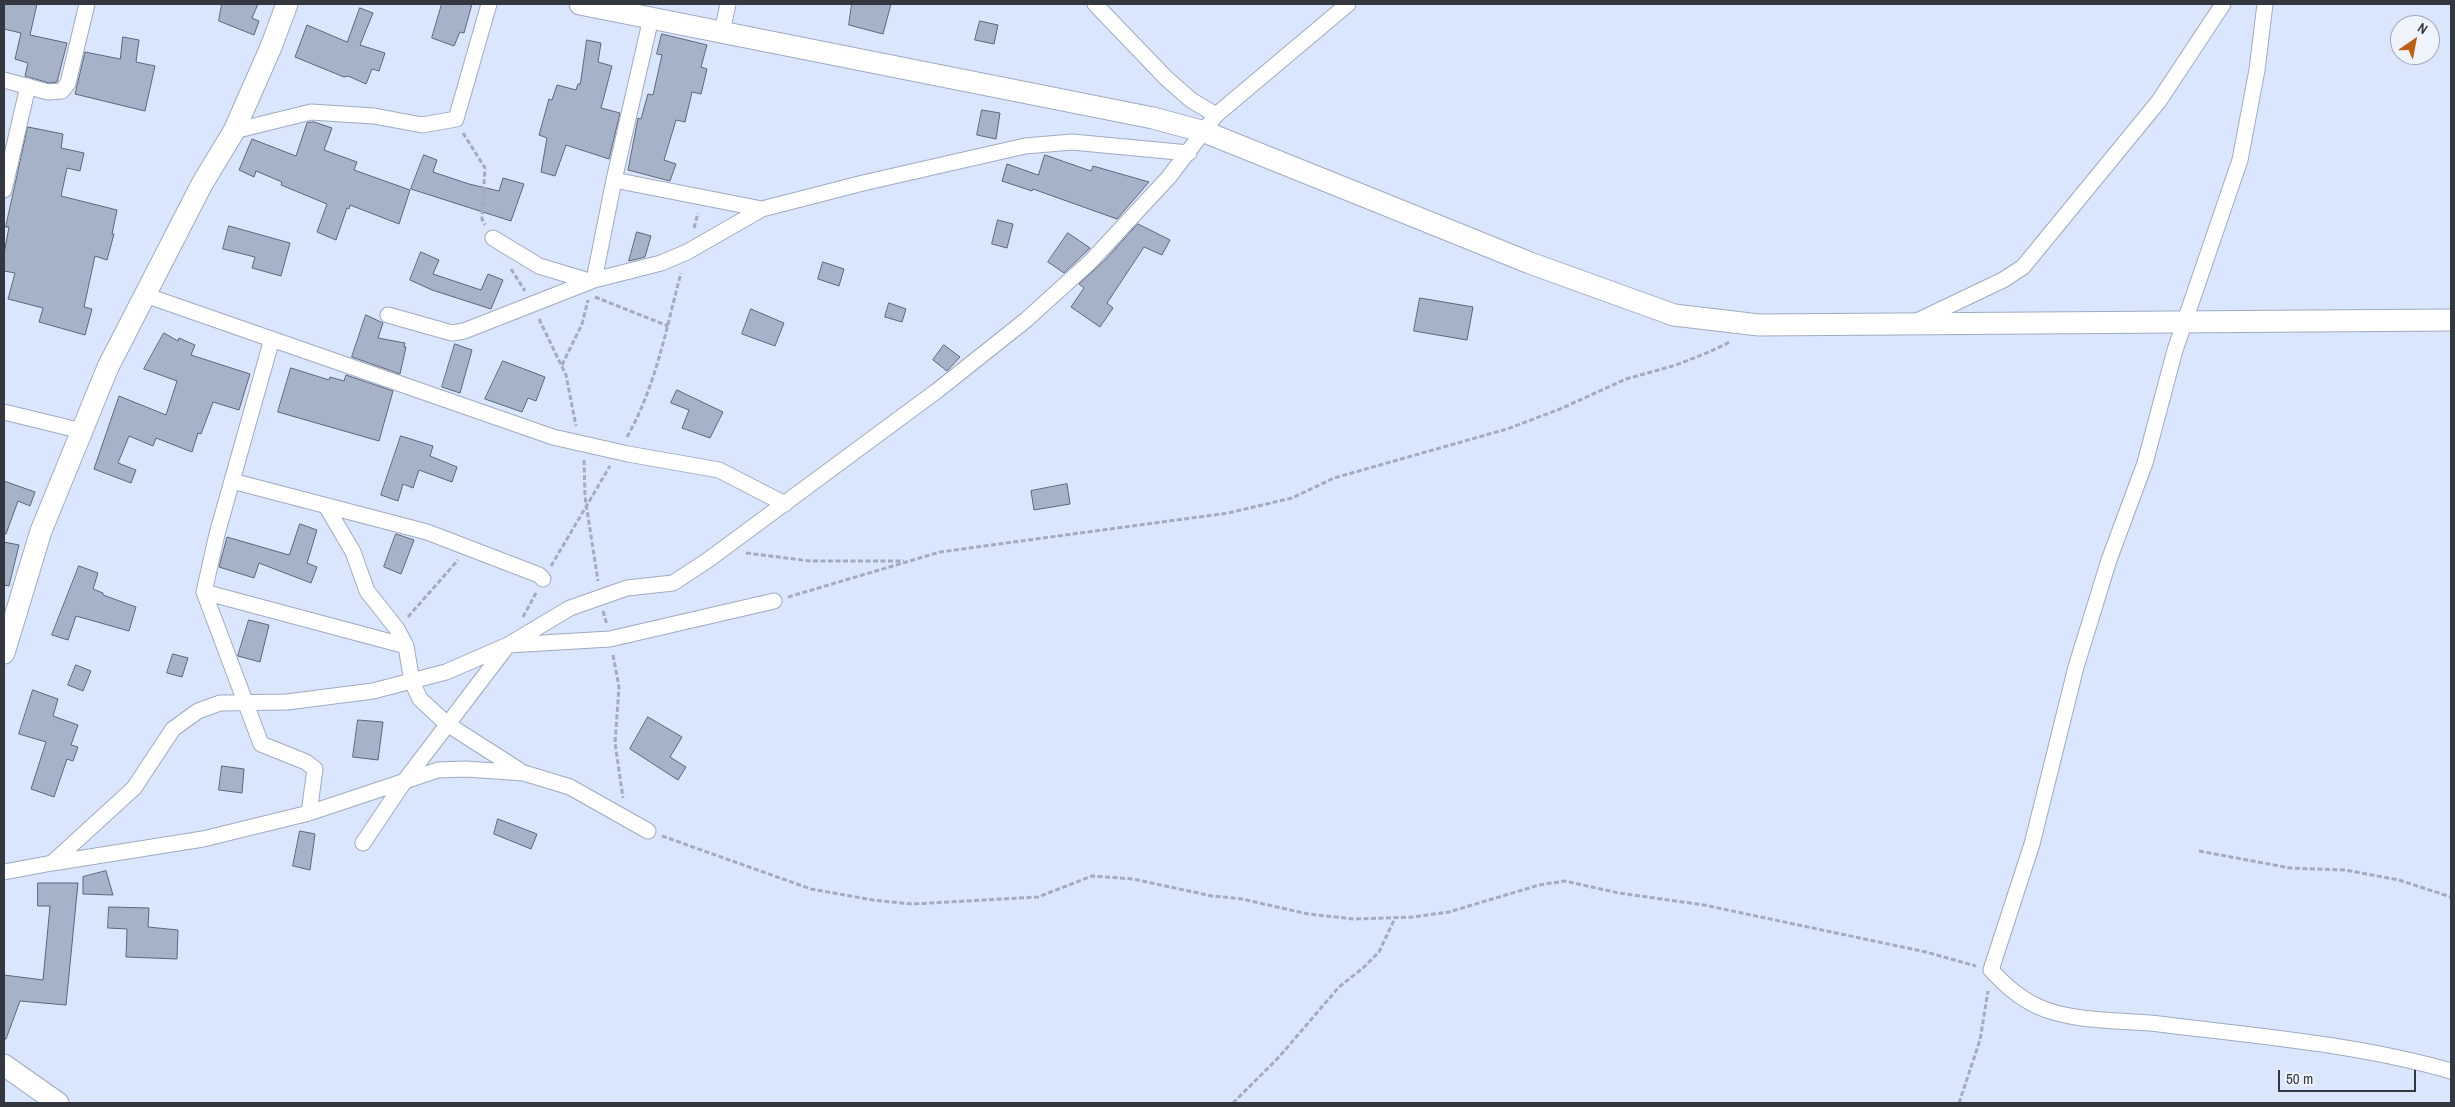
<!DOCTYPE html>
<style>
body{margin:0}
#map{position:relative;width:2455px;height:1107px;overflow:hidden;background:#d9e6fd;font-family:"Archivo Narrow",sans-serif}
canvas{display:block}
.frame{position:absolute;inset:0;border:5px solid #323740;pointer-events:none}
.north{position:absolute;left:2390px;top:15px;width:50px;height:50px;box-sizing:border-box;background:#eef3fc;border:1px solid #a3a8b1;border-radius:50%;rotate:33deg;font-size:14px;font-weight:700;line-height:20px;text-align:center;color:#323740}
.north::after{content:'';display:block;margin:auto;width:18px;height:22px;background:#be5f16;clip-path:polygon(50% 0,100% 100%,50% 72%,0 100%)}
.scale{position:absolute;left:2278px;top:1070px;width:138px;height:22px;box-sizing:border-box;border:2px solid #323740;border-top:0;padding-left:6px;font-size:15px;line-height:18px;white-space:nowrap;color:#323740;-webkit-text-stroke:4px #eef3fc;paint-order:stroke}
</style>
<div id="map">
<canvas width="2455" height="1107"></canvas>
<div class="frame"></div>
<div class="north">N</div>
<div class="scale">50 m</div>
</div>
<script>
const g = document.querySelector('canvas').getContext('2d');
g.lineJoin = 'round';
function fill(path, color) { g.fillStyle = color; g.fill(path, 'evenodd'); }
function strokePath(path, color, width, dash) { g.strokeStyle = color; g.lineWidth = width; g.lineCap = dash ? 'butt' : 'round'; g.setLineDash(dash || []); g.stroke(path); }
const building = new Path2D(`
 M 4,4 L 37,4 L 30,35 L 67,43 L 57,82 L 49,83 L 25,76 L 28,63 L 15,59 L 21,33 L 4,29 Z
 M 222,4 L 258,4 L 252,18 L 259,21 L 254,35 L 219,21 Z
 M 442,4 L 472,4 L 464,33 L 460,32 L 454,46 L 432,38 Z
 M 852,4 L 891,4 L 883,34 L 849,25 Z
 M 360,8 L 373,13 L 360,45 L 385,53 L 379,71 L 372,69 L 366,84 L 348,76 L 344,77 L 295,57 L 307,25 L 347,42 Z
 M 980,21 L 998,25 L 994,44 L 975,40 Z
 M 662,34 L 707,45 L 701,67 L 707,69 L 701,94 L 692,92 L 685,122 L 676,120 L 664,160 L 676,164 L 670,181 L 628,170 L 638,118 L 641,119 L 648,94 L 653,95 L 662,55 L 657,54 Z
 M 123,37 L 139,40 L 136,62 L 155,66 L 145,111 L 75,94 L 85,52 L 120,59 Z
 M 587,40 L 601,43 L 598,62 L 612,66 L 601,108 L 620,113 L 609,159 L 566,145 L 555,176 L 541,172 L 547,138 L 539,135 L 549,99 L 552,100 L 557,85 L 576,90 L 578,84 L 580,84 Z
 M 982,110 L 1000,113 L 996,139 L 977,135 Z
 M 314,122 L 332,128 L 324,150 L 357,162 L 354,170 L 410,190 L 399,224 L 350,205 L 349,209 L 347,208 L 336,240 L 317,232 L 327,204 L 281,185 L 282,182 L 256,171 L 254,177 L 239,170 L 252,139 L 296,156 L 307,123 Z
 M 28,127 L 63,134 L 61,148 L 84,153 L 80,171 L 67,168 L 61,196 L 117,210 L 112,234 L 114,234 L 107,260 L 95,256 L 84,307 L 92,309 L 85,335 L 39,322 L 43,308 L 8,299 L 15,273 L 4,271 L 4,254 L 9,227 L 6,227 Z
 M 424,155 L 437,160 L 433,172 L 469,184 L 499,191 L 503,178 L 524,184 L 511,221 L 411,189 Z
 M 1045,155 L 1091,171 L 1093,166 L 1149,182 L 1117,219 L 1033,189 L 1032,191 L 1002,181 L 1007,164 L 1038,175 Z
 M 998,220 L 1013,224 L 1007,248 L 992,244 Z
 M 1138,224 L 1170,240 L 1162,255 L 1144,247 L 1107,303 L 1113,308 L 1100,327 L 1071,307 L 1084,288 L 1079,284 L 1106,259 Z
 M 229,226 L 290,243 L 281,276 L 252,268 L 255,257 L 223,249 Z
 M 637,232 L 651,236 L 645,257 L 629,261 Z
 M 1068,233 L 1090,248 L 1064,273 L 1048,262 Z
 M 421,252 L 439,260 L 433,274 L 481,290 L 488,274 L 503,280 L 491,309 L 432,290 L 410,280 Z
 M 823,262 L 844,269 L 839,286 L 818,279 Z
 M 1420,298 L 1473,307 L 1467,340 L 1414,331 Z
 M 889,303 L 906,309 L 902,322 L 885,317 Z
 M 751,309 L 784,323 L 775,346 L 742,334 Z
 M 366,315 L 383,323 L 378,338 L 405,343 L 404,347 L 406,347 L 400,374 L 352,357 Z
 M 164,333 L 178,341 L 179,338 L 195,345 L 191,355 L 250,374 L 239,410 L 213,402 L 201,434 L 198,433 L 192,452 L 156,438 L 153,446 L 129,436 L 118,463 L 136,470 L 131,483 L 94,469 L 119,396 L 166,415 L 177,381 L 144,369 Z
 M 455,344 L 472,350 L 460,393 L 442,387 Z
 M 944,345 L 960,357 L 947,371 L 933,360 Z
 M 503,361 L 545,377 L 536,401 L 528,398 L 522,412 L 485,399 Z
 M 291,368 L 329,380 L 330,377 L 344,381 L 346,375 L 393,391 L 379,441 L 278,412 Z
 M 677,390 L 723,412 L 710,438 L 682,428 L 689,410 L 671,403 Z
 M 401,436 L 433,446 L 430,456 L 457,467 L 452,482 L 419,470 L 413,488 L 403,484 L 398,501 L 381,495 Z
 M 4,481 L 35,492 L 30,506 L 18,501 L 6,534 L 4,534 Z
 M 1067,484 L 1070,504 L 1034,510 L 1031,491 Z
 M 300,524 L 317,530 L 307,563 L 317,567 L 311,583 L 259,563 L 254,578 L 219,567 L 227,537 L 289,555 Z
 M 396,534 L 414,540 L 401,574 L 384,567 Z
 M 4,542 L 19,545 L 9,586 L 4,585 Z
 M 79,566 L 98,573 L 93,589 L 103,593 L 103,595 L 136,607 L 129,631 L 76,616 L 68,640 L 52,635 Z
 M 249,620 L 269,625 L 260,662 L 238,656 Z
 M 173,654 L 188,658 L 182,677 L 167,673 Z
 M 76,665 L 91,671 L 83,691 L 68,685 Z
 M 33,690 L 58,699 L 53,716 L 78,725 L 71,745 L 78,747 L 73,761 L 67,759 L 54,797 L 31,789 L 46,742 L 19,734 Z
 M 648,717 L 682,737 L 670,757 L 686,767 L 678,780 L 630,749 Z
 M 358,720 L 383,722 L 378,760 L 353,757 Z
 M 222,766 L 244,769 L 242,793 L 219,790 Z
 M 498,819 L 537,834 L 531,849 L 494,834 Z
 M 300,831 L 315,834 L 310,870 L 293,866 Z
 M 106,871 L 113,895 L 83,894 L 83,877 Z
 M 38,883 L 78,883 L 66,1005 L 20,1001 L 6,1039 L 4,1039 L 4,975 L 43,980 L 50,906 L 38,906 Z
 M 109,907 L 149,908 L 148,927 L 178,930 L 177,959 L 126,957 L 127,929 L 108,928 Z`);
fill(building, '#a5b2c7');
strokePath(building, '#5c677a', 1);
const street = new Path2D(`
 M 1095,4 L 1166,78 L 1191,100 L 1216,115
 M 2265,4 L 2257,70 L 2240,160 L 2175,350 L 2145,463 L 2109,560 L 2076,667 L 2032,844 L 1991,970 C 2005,985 2019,998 2039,1007 C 2072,1022 2122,1020 2159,1024 C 2256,1036 2357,1044 2451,1071
 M 651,18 L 614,180 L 762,209 L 863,183 L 1025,146 L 1072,142 L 1189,153
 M 722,32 L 728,4
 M 4,80 L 48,92 L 62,91 L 68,83 L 87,4
 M 234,131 L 311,112 L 374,116 L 422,125 L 456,119 L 489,4
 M 4,190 L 28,86
 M 493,238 L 539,266 L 589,281
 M 594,280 L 614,180
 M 145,295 L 553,437 L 628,454 L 719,470 L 785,504
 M 388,315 L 452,333 L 464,331 L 594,280 L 661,263 L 687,252 L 762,209
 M 1915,322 L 2003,280 L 2023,267 L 2159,101 L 2223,4
 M 272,339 L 217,534 L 204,592 L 261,744 L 306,762 L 315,769 L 309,813
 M 4,412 L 82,431
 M 232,481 L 427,532 L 539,575 L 543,579
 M 326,506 L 353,552 L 367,591 L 397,629 L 406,646 L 412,682 L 420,699 L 447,724 L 519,770
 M 204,592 L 406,646
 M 363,843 L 406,779 L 508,645 L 570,608 L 627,588 L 673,583 L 708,560 L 938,390 L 1026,320 L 1090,262 L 1169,177 L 1216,115 L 1348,4
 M 52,863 L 203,839 L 309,813 L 438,770 L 466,769 L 524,773 L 570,787 L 648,831
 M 4,872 L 52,863 L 134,788 L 173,729 L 198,711 L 220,703 L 287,702 L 373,691 L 446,672 L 508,645 L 610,639 L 774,601`);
const secondary = new Path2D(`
 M 580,4 L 1153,118 L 1205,132 L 1530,263 L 1674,315 L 1759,325 L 2451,320
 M 4,653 L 41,531 L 108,367 L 202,184 L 234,131 L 271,47 L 287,4
 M 4,1065 L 58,1103`);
strokePath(street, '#9eabc0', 17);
strokePath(secondary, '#9eabc0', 23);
strokePath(new Path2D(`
 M 463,133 L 485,168 L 482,219 L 485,225
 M 694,228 L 698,213
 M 511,269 L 525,291
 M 595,297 L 668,326
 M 539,319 L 566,375 L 576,426
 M 562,365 L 582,324 L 588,300
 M 627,437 C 656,386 666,329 681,273
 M 584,460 L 585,497 L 598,581
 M 746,553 L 810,561 L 904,561
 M 551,566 L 610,466
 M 788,597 L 940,552 L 1228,513 L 1292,498 L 1334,478 L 1507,429 L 1560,409 L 1626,379 L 1676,365 L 1709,352 L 1730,342
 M 603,611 L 607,625
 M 408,617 L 458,560
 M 523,617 L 536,593
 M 613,655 L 619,687 L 615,743 L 623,798
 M 662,836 L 811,889 L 873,900 L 912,904 L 1038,897 L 1092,876 L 1133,879 L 1212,896 L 1242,899 L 1308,914 L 1354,919 L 1413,917 L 1449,912 L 1539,885 L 1565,881 L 1619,893 L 1704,905 L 1926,952 L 1976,966
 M 2199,851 L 2290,868 L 2345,870 L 2399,880 L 2451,897
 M 1233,1103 L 1279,1057 L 1339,987 L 1363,968 L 1379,952 L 1395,918
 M 1959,1103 L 1980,1040 L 1988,991`), '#a2acbf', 3, [5, 2.5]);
strokePath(street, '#fff', 15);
strokePath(secondary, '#fff', 21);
</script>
